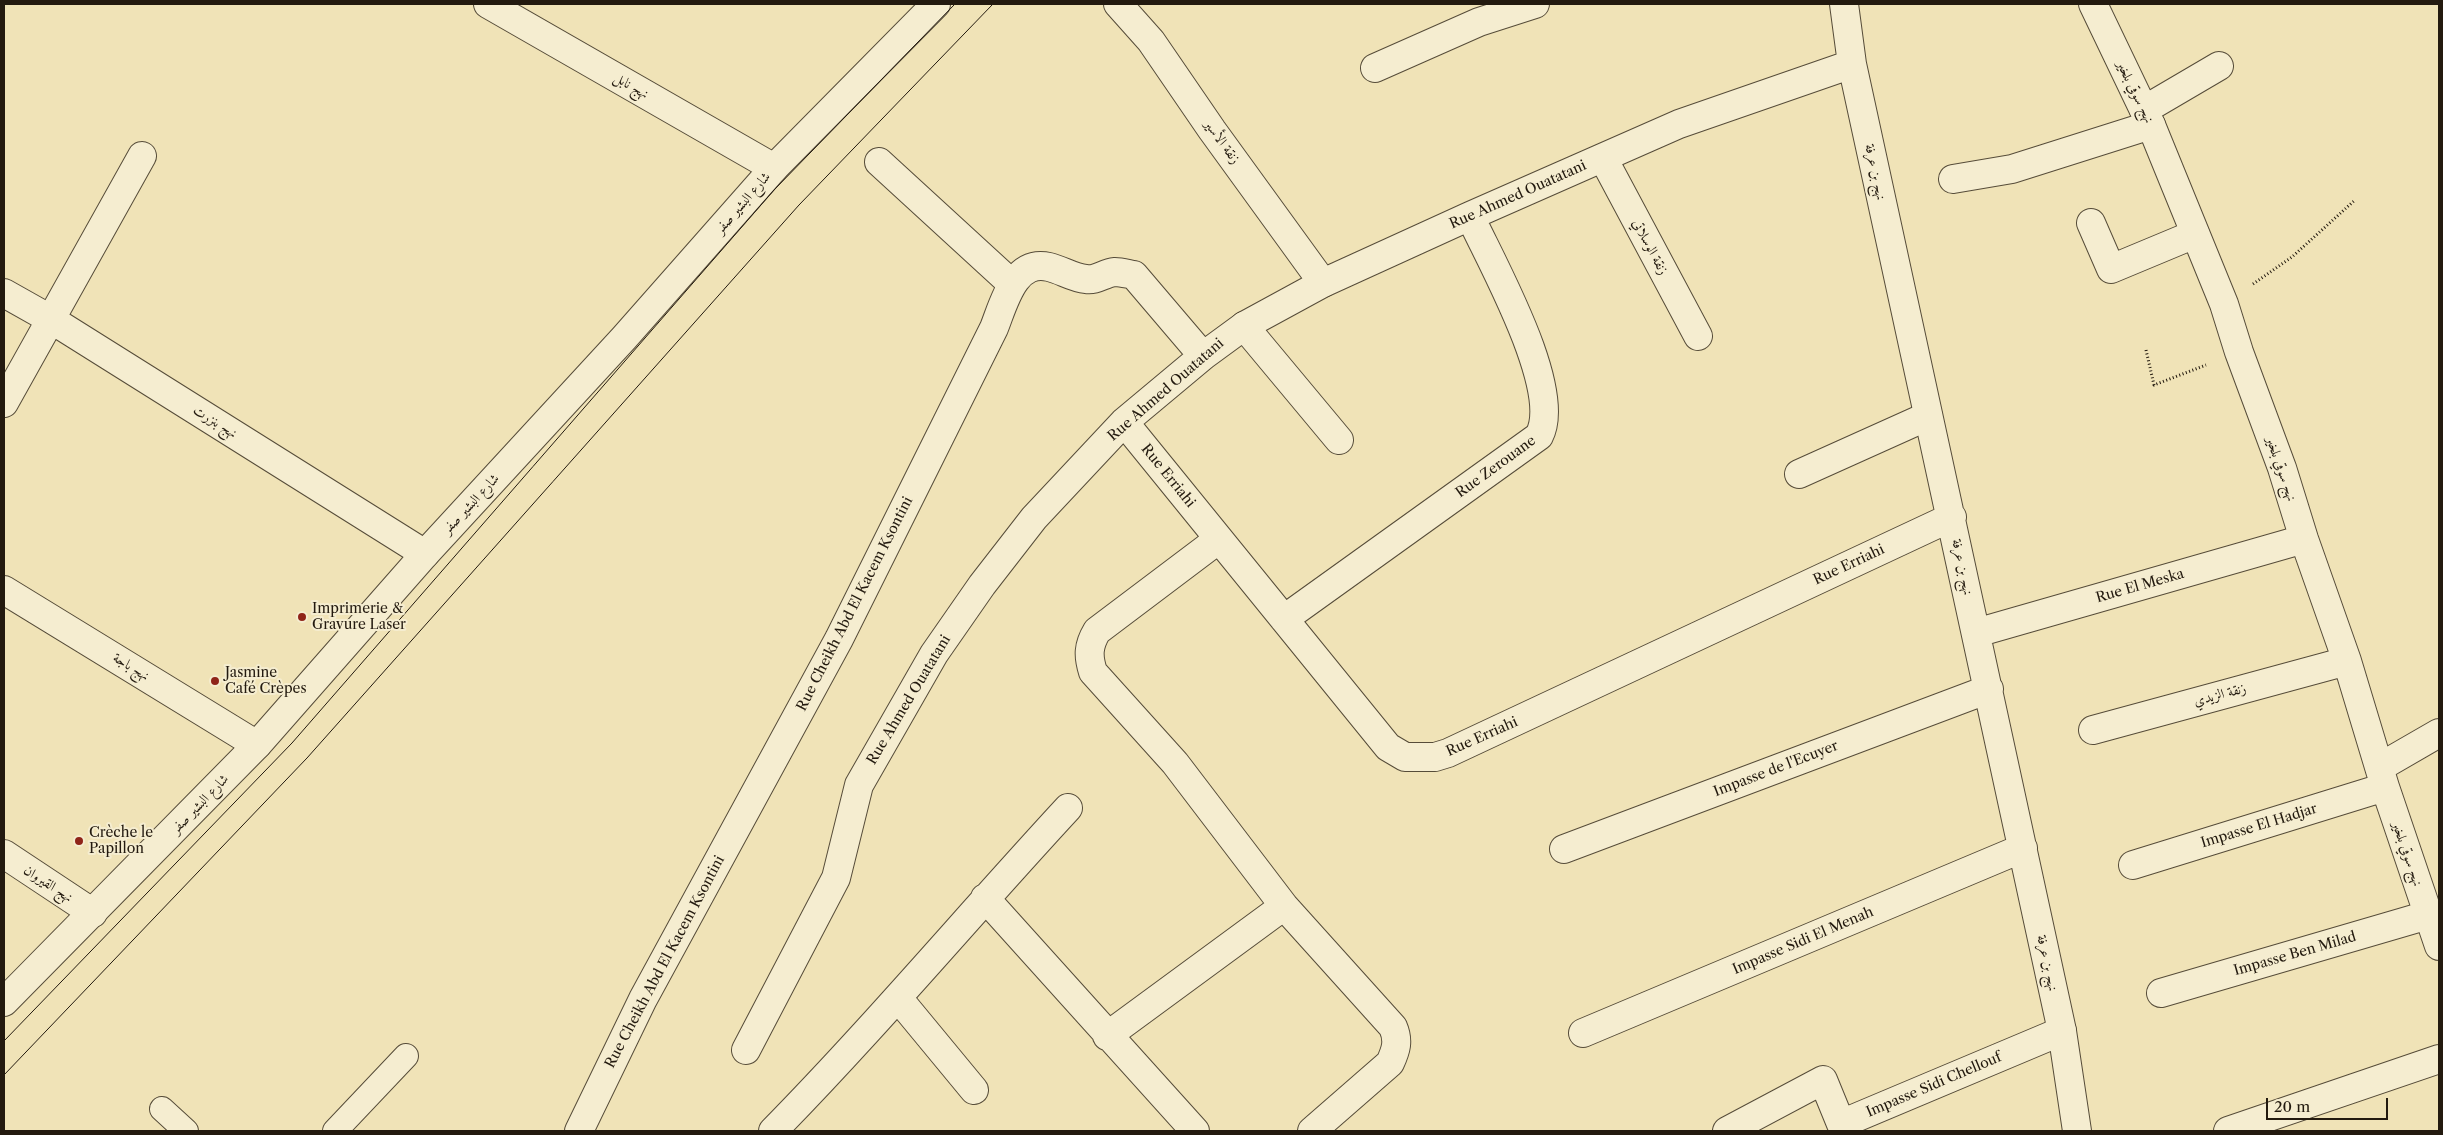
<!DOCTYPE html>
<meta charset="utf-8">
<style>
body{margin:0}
#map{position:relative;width:2443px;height:1135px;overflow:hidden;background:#f0e3b7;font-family:"Libre Caslon Text",serif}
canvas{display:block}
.frame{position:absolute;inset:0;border:5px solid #231a0f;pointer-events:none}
.scale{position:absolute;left:2266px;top:1098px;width:122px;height:22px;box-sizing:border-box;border:2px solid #231a0f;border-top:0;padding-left:6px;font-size:15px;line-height:18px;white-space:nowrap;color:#231a0f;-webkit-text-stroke:4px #f5edd0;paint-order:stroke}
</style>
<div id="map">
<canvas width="2443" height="1135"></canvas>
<div class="frame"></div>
<div class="scale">20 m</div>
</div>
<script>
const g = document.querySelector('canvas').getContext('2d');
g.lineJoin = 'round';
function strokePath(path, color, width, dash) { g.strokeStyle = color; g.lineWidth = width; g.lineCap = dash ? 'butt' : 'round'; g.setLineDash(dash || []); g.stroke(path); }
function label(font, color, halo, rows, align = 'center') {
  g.font = font + ' "Libre Caslon Text",Amiri,serif'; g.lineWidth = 4; g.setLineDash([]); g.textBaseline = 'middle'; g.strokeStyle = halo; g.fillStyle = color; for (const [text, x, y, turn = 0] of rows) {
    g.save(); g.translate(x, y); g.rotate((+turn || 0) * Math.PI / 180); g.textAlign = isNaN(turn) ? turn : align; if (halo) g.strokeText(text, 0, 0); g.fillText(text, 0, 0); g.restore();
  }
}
const service = new Path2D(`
 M 162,1109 L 186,1131
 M 335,1131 L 406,1056`);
const pedestrian = new Path2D(`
 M 1118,4 L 1151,41 L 1212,130 L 1323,283
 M 2144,110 L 2219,66
 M 1603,158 L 1698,336
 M 1953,179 L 2012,169 L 2151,125
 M 2091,223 L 2111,269 L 2195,234
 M 1244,326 L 1339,440
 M 1799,474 L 1928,416
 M 2161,993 L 2428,915
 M 898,998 L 974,1090
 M 1727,1131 L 1823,1080 L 1841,1124 L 2062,1031
 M 2228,1131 L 2439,1059`);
const minor = new Path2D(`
 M 488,4 L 774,168
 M 1844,4 L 1852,64 L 2062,1031 L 2077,1131
 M 2093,4 L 2151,125 L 2224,304 L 2239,352 L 2282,468 L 2304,539 L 2347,661 L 2385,787 L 2439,946
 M 1375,68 L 1479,22 L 1535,4
 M 879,162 L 1012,284
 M 4,293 L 52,320 L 425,554
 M 4,403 L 142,156
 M 1124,422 L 1388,747 L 1405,757 L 1435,757 L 1448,753 L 1952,517
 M 1219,539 L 1097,631 C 1088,646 1088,656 1093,672 L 1175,763 L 1284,906 L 1393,1027 C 1399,1041 1396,1050 1390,1063 L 1312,1131
 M 4,590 L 257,745
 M 1284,619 L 1539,436 C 1564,390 1491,262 1470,216
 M 1976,633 L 2304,539
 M 2093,730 L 2347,661
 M 2380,767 L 2439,733
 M 1564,849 L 1989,689
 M 4,854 L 93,913
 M 2133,865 L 2385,787
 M 985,898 L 1195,1131
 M 1583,1033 L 2023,848
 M 1107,1036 L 1284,906
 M 746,1050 L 836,878 L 859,785 L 934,654 L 982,585 L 1034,518 L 1124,422 L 1203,356 L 1244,326 L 1323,283 L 1470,216 L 1679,124 L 1852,64
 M 579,1131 L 643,999 L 839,639 L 994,328 C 1004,303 1014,259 1049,267 C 1062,270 1073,278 1086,279 C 1096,281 1104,273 1115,272 C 1121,272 1128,274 1134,275 L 1203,356
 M 773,1131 C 875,1027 969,915 1068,808`);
const tertiary = new Path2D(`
 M 4,1002 L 257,745 L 425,554 L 624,338 L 774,168 L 936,4`);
strokePath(service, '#564c39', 26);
strokePath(pedestrian, '#564c39', 30);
strokePath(minor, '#564c39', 30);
strokePath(tertiary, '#564c39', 30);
strokePath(new Path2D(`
 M 2253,284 L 2292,257 L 2355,200
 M 2146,350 L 2154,385 L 2206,365`), '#231a0f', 3, [1, 2.5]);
strokePath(service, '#f5edd0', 24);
strokePath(pedestrian, '#f5edd0', 28);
strokePath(minor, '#f5edd0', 28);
strokePath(tertiary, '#f5edd0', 28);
strokePath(new Path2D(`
 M 4,1041 L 292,743 L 774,190 L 955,4
 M 4,1075 L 307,758 L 799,205 L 993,4`), '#231a0f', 1);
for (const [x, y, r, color] of [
 [302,617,5,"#8f2418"],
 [215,681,5,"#8f2418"],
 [79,841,5,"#8f2418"]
]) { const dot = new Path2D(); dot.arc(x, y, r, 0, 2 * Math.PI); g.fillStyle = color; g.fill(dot); strokePath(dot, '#f5edd0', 2); }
label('14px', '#231a0f', '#f5edd0', [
 ["نهج نابل",631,86,30],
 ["نهج سوقي بلخير",2135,92,64],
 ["زنقة الأسير",1222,142,54],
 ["نهج بن عرفة",1875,172,78],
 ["Rue Ahmed Ouatatani",1518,195,-24],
 ["شارع البشير صفر",743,203,-49],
 ["زنقة الوسلاتي",1650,247,62],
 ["Rue Ahmed Ouatatani",1166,390,-41],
 ["نهج بنزرت",215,422,32],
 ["Rue Zerouane",1496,467,-36],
 ["نهج سوقي بلخير",2281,469,71],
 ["Rue Erriahi",1168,476,51],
 ["شارع البشير صفر",471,504,-47],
 ["Rue Erriahi",1849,565,-25],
 ["نهج بن عرفة",1962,567,78],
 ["Rue El Meska",2140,586,-16],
 ["Rue Cheikh Abd El Kacem Ksontini",855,604,-63],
 ["نهج باجة",131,667,32],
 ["زنقة الزيدي",2220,695,-15],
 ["Rue Ahmed Ouatatani",909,700,-59],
 ["Rue Erriahi",1482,737,-24],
 ["Impasse de l'Ecuyer",1776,769,-21],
 ["شارع البشير صفر",200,804,-46],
 ["Impasse El Hadjar",2259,826,-17],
 ["نهج سوقي بلخير",2407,854,71],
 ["نهج القيروان",48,884,33],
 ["Impasse Sidi El Menah",1803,941,-23],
 ["Impasse Ben Milad",2295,954,-16],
 ["Rue Cheikh Abd El Kacem Ksontini",665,962,-62],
 ["نهج بن عرفة",2047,963,78],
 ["Impasse Sidi Chellouf",1934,1085,-23]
]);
label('14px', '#231a0f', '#f5edd0', [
 ["Imprimerie &",312,609],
 ["Gravure Laser",312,625],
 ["Jasmine",225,673],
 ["Café Crèpes",225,689],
 ["Crèche le",89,833],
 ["Papillon",89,849]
], 'left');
</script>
